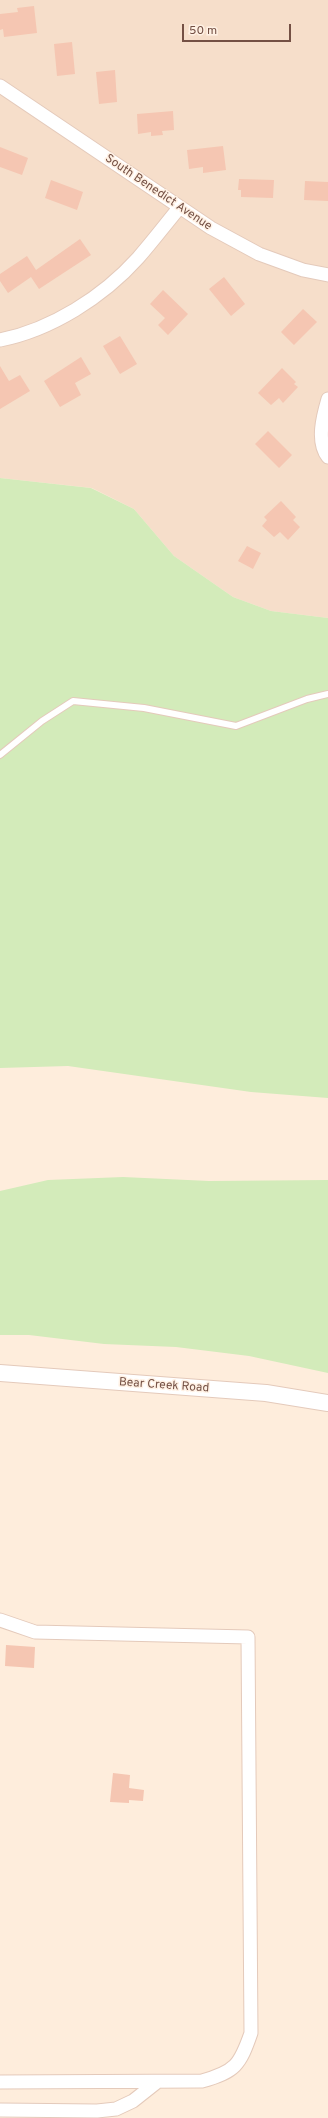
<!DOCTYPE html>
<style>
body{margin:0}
#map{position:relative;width:328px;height:2118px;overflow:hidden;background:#feeddc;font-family:Overpass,sans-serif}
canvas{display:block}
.scale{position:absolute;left:182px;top:24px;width:109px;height:18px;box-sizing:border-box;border:2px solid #745044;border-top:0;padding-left:5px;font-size:12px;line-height:14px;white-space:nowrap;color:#745044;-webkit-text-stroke:3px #fff1e4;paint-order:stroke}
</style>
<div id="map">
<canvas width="328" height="2118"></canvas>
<div class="scale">50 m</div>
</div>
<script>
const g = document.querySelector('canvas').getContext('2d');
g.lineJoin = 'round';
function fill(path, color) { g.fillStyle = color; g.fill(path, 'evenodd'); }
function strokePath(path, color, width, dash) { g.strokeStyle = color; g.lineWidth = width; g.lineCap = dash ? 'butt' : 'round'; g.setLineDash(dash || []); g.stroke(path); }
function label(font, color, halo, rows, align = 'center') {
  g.font = font + ' Overpass,sans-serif'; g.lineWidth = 3; g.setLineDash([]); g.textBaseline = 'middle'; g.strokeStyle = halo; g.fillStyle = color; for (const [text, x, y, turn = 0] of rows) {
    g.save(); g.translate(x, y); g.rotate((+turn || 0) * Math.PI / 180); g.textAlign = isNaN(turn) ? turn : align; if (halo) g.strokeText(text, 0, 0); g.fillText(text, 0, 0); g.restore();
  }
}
fill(new Path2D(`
 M 0,0 L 328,0 L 328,618 L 271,611 L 233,597 L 174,556 L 134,509 L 92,488 L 0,478 Z`), '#f6deca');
fill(new Path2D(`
 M 0,478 L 91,488 L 134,509 L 174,556 L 233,597 L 271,611 L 328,618 L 328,1098 L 251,1092 L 68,1066 L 0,1068 Z
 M 123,1177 L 209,1181 L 328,1180 L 328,1373 L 249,1356 L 176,1347 L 104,1344 L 29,1335 L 0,1335 L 0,1191 L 48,1180 Z`), '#d3ebba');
fill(new Path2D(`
 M 34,6 L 37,33 L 4,37 L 3,29 L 0,30 L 0,14 L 18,12 L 17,8 Z
 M 72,42 L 75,74 L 57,76 L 54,44 Z
 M 115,70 L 117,102 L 99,104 L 96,72 Z
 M 173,111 L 174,130 L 162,131 L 163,135 L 151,136 L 151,132 L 138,134 L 137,114 Z
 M 223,146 L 226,170 L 203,173 L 203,167 L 189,169 L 187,150 Z
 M 0,147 L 28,158 L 22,175 L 0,167 Z
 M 239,179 L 274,180 L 273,198 L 241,197 L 241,190 L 238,190 Z
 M 51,180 L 83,192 L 77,210 L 45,198 Z
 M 305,181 L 328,182 L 328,201 L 304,200 Z
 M 80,239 L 91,255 L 39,289 L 31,277 L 8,293 L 0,281 L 0,274 L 27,256 L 36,270 Z
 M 224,277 L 245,304 L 231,316 L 209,289 Z
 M 163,290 L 188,314 L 168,335 L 158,325 L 165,318 L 150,304 Z
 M 303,309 L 317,322 L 294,345 L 281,332 Z
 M 120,336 L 137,364 L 120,374 L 103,346 Z
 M 81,357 L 91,374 L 75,383 L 81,395 L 60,407 L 44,381 Z
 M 0,366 L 9,381 L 20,375 L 30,391 L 0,409 Z
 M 282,368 L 296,382 L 294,384 L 298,387 L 283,403 L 279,398 L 271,405 L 258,393 Z
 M 268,431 L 292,455 L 279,468 L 255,444 Z
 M 281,501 L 296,517 L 293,520 L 300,527 L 288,540 L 280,532 L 274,537 L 262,526 L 267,520 L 264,517 Z
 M 247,546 L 261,553 L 253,569 L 238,561 Z
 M 6,1645 L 35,1647 L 34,1668 L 5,1666 Z
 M 113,1773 L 130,1775 L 129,1788 L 144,1790 L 143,1801 L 129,1800 L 129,1803 L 110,1802 Z`), '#f5c6b2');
const service = new Path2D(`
 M 0,755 L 42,721 L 73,701 L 144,708 L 236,726 L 307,699 L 328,694`);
const minor = new Path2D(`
 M 0,86 L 211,228 L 259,254 L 303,270 L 328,275
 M 0,340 C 51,330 103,297 138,258 C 152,242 165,225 179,208
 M 328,399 C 323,416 316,442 328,457
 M 0,1620 L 35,1632 L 248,1637 L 251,2033 C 240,2065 235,2072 202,2081 L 0,2082
 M 0,2110 L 97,2111 L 116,2109 L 133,2101 L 157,2082`);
const tertiary = new Path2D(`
 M 0,1373 L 266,1393 L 328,1403`);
strokePath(service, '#e4cabb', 8);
strokePath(minor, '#e4cabb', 15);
strokePath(tertiary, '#e4cabb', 18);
strokePath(service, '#fff', 6);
strokePath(minor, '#fff', 13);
strokePath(tertiary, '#fff', 16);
label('12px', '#745044', '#fff1e4', [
 ["South Benedict Avenue",158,193,34],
 ["Bear Creek Road",164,1386,4]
]);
</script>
